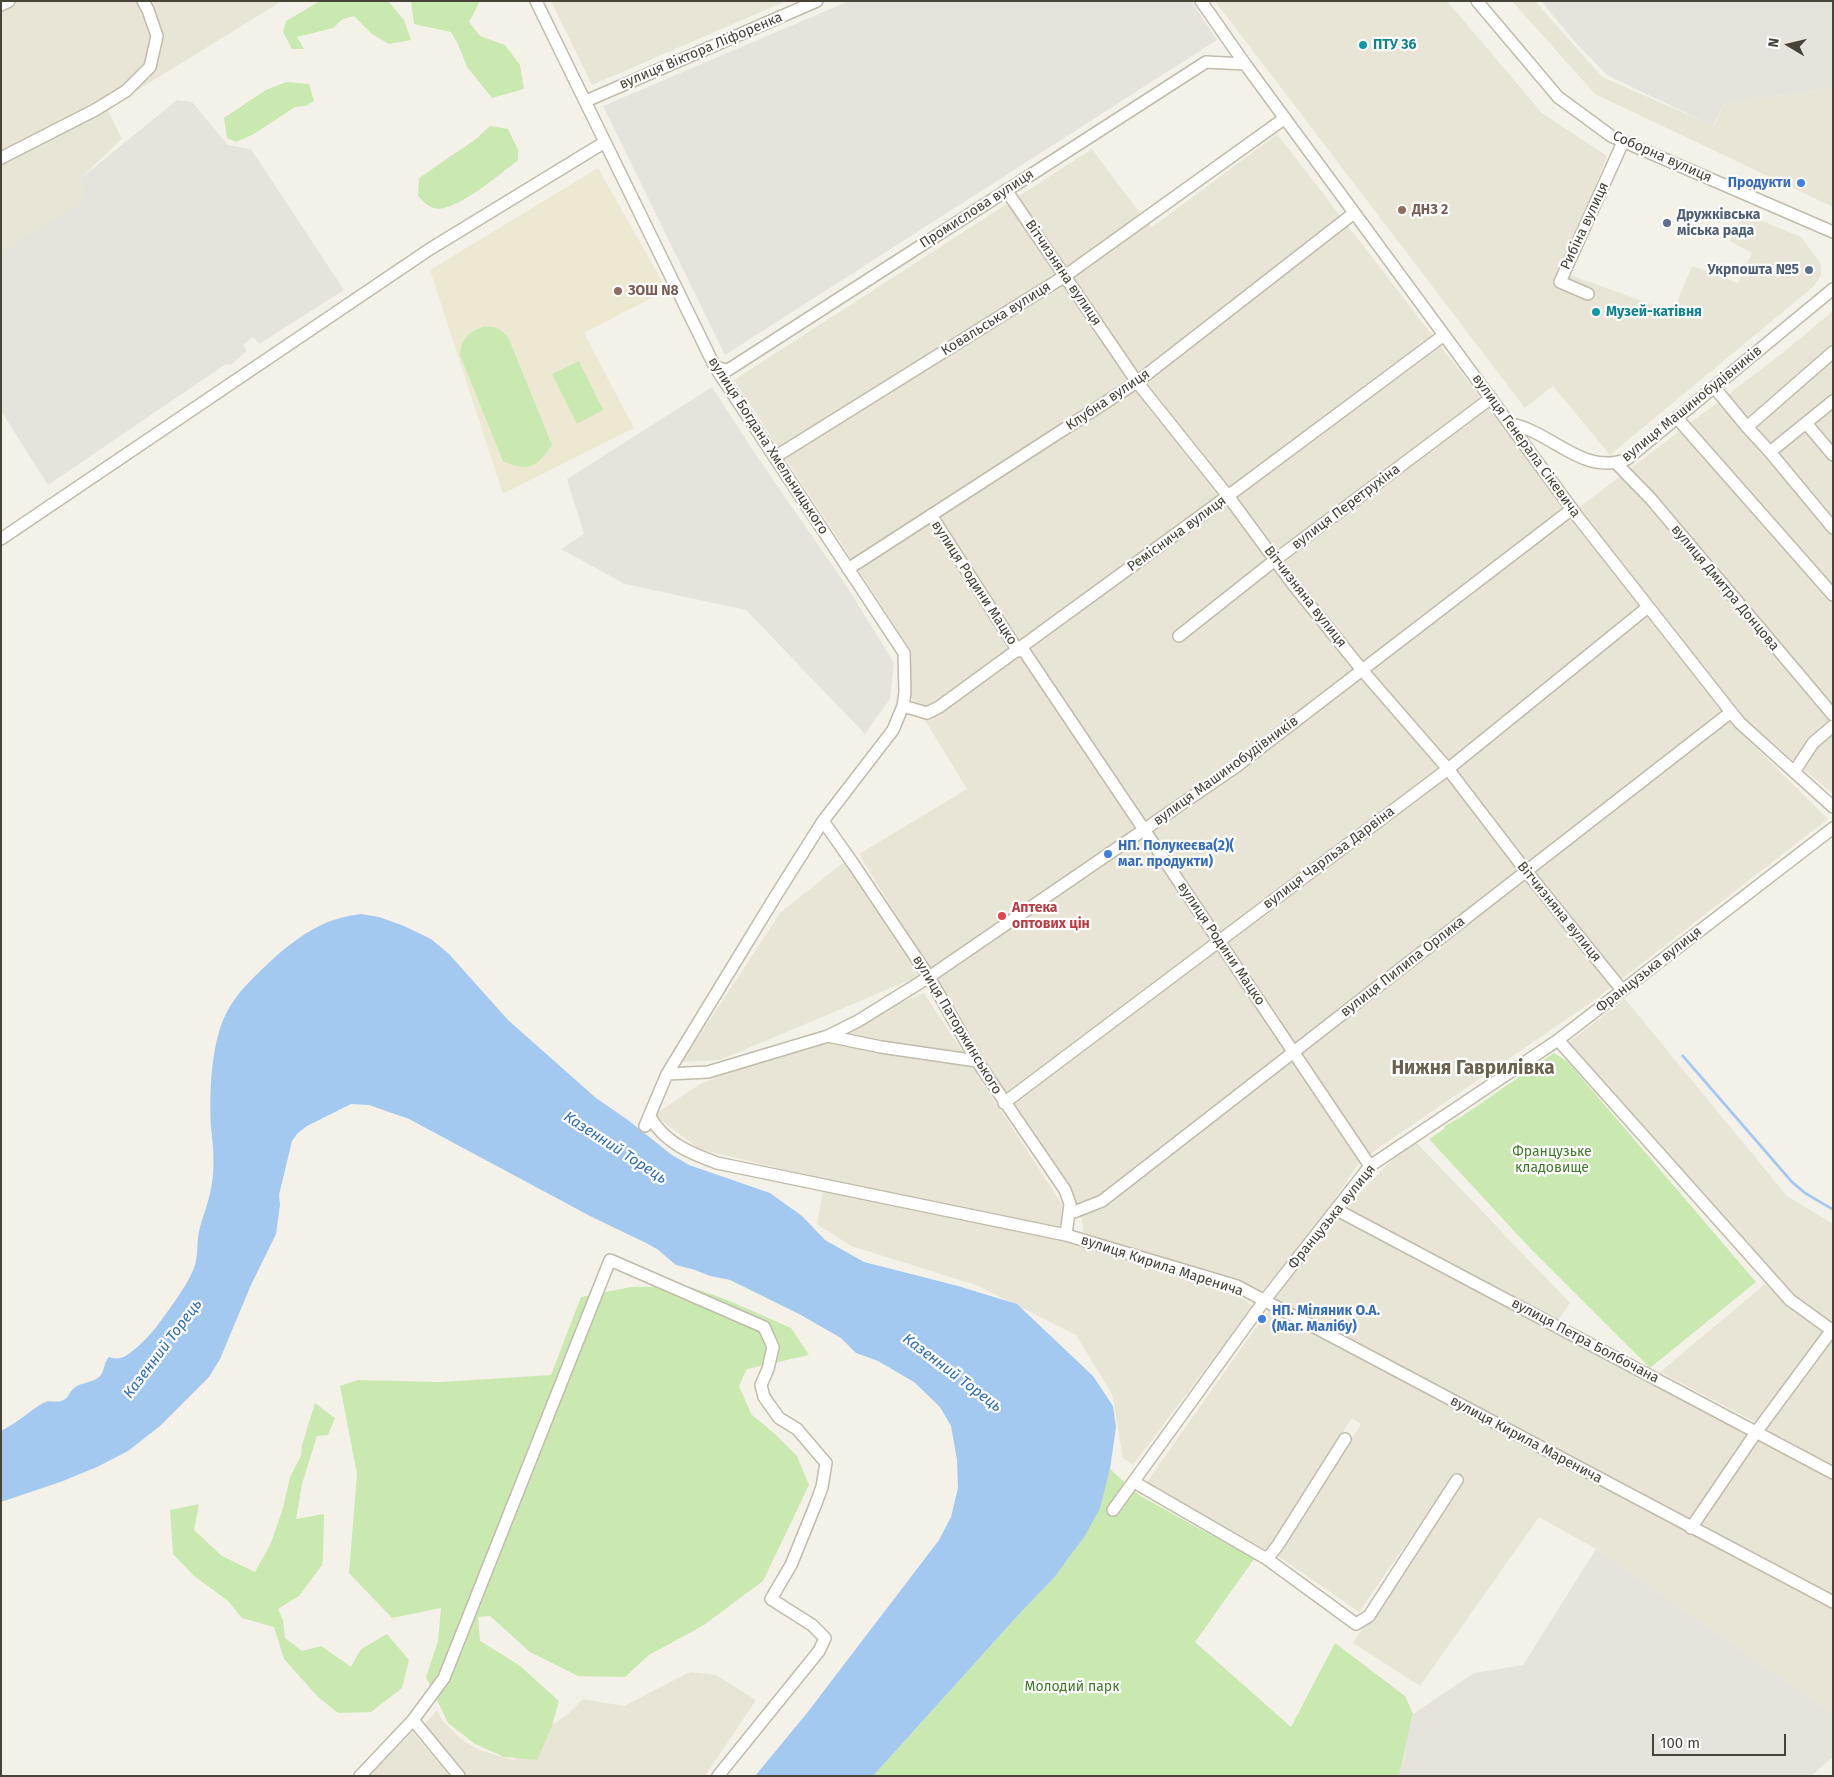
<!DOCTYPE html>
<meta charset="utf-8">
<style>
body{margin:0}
#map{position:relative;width:1834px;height:1777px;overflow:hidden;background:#f4f2e8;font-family:"Fira Sans",sans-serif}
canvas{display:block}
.frame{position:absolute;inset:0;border:2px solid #474336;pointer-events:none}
.north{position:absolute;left:1764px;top:20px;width:50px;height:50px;-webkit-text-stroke:4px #fff;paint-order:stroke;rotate:279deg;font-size:14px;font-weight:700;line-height:20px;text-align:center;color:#474336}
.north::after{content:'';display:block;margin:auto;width:18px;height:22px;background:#474336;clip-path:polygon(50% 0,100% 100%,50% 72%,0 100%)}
.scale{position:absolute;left:1652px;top:1734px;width:134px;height:22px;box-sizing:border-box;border:2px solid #474336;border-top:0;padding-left:6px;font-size:15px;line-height:18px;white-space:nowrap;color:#474336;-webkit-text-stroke:4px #fff;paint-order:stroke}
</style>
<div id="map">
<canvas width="1834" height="1777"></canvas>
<div class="frame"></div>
<div class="north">N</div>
<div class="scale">100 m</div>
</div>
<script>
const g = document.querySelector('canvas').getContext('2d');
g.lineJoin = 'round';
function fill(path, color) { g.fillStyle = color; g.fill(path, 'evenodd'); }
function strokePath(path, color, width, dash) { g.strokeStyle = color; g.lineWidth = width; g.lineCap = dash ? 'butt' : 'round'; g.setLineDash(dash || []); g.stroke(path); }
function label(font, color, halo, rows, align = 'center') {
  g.font = font + ' "Fira Sans",sans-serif'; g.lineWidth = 4.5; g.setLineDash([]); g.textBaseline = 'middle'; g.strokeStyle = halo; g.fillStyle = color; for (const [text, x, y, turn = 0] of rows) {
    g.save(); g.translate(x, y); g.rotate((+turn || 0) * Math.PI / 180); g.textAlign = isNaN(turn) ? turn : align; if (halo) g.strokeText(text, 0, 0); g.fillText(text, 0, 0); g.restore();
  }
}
fill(new Path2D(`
 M 1,1 L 282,1 L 107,109 L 122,139 L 80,179 L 88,205 L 1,255 Z
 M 551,1 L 786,1 L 592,85 Z
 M 1215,1 L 1447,1 L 1542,113 L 1607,156 L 1562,272 L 1673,312 L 1692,266 L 1738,283 L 1752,253 L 1730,241 L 1743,213 L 1801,237 L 1821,264 L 1821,275 L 1814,286 L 1610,455 L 1553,386 L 1525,408 Z
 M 1512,1 L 1535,1 L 1602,77 L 1714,126 L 1725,103 L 1833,88 L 1833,207 L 1595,94 Z
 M 1277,134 L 1734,726 L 1828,819 L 1596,999 L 1361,1160 L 1316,1227 L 1262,1291 L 1233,1280 L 1084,1237 L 1082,1220 L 859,854 L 967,789 L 909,694 L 909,647 L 734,380 L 1092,149 L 1151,228 Z
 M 1833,311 L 1833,794 L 1744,719 L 1659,610 L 1577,509 L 1784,352 Z
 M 844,862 L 924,974 L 720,1060 L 682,1062 L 780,913 Z
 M 924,993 L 1062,1204 L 1060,1231 L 877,1192 L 699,1149 L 654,1115 L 700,1084 Z
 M 1625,999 L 1787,1196 L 1833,1224 L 1833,1324 L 1791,1298 L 1569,1042 Z
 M 1413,1139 L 1570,1303 L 1556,1323 L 1342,1210 Z
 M 824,1186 L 1066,1241 L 1233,1292 L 1253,1306 L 1133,1465 L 1123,1458 L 1112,1394 L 1076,1335 L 976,1285 L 851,1246 L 817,1224 Z
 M 1337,1216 L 1750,1431 L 1690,1523 L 1270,1302 Z
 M 1765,1284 L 1824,1331 L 1755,1422 L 1660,1372 Z
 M 1269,1309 L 1833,1606 L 1833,1714 L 1596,1549 L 1539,1517 L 1420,1686 L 1353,1643 L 1464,1477 L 1456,1472 L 1359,1612 L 1278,1556 L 1361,1424 L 1352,1418 L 1267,1550 L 1146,1483 Z
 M 1833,1336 L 1833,1467 L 1763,1430 Z
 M 1758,1436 L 1833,1477 L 1833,1595 L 1699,1527 Z
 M 690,1672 L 716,1675 L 756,1700 L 705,1776 L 464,1776 L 424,1725 L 437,1710 L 442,1720 L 461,1739 L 479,1750 L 513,1760 L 537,1748 L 546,1729 L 568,1714 L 583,1699 L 624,1706 Z
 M 412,1732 L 450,1776 L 369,1776 L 378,1767 Z`), '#e8e4d6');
fill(new Path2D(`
 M 849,1 L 1191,1 L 1217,40 L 725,355 L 603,106 Z
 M 1541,1 L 1833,1 L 1833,88 L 1725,103 L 1713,126 L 1607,75 L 1576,43 Z
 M 177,100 L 192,102 L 228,145 L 251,149 L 344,290 L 259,344 L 253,337 L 243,345 L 247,351 L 231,365 L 226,364 L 48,485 L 1,411 L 1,253 L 86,200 L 80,179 Z
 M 712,387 L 756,455 L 848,588 L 894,663 L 890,699 L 865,734 L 746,610 L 625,584 L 561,549 L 584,534 L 567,479 Z
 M 1596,1549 L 1833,1714 L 1833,1757 L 1811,1776 L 1399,1776 L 1405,1755 L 1407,1735 L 1413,1714 L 1474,1673 L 1523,1665 Z`), '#e6e3dc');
fill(new Path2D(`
 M 598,168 L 667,290 L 584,333 L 634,428 L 503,494 L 430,270 Z`), '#ede8d2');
fill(new Path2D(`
 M 320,1 L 388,1 L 404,20 L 411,40 L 389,44 L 372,34 L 354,16 L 343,19 L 333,28 L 297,37 L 304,49 L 292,49 L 283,32 L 286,21 Z
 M 411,1 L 480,1 L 469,22 L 480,36 L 505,45 L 520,65 L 524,89 L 492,98 L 467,67 L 458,44 L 451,32 L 414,24 Z
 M 286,82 L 309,84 L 314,101 L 306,106 L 295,107 L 252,135 L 236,142 L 227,138 L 224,118 L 266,90 Z
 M 490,126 L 508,129 L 518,150 L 518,160 C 503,172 452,215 434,208 C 428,207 422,200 418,196 L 419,178 L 476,139 Z
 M 485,326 L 498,328 L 508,337 L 552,445 C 538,466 528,473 503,461 L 460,355 C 462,337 469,332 485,326 Z
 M 579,361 L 603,410 L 577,424 L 552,374 Z
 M 1554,1053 L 1568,1062 L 1756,1282 L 1650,1368 L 1527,1245 L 1429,1139 L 1444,1129 L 1445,1126 L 1461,1117 Z
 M 687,1286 L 725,1299 L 791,1328 L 809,1355 L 747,1369 L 739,1386 L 751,1414 L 775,1434 L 797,1456 L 809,1485 L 763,1581 L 704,1625 L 649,1655 L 625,1677 L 578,1676 L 530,1652 L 490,1616 L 478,1617 L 480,1641 L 519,1665 L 559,1701 L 552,1726 L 537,1760 L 504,1757 L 475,1744 L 448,1723 L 426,1677 L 438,1641 L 441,1608 L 392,1618 L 349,1573 L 357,1474 L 340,1386 L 358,1380 L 441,1382 L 551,1375 L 581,1297 L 631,1287 Z
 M 315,1403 L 335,1418 L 328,1435 L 317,1436 L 302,1484 L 296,1519 L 324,1514 L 323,1560 L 322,1565 L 299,1596 L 278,1609 L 283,1620 L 285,1638 L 302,1651 L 321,1646 L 351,1667 L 361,1649 L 387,1634 L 409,1660 L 402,1688 L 371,1712 L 338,1713 L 318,1697 L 284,1659 L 274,1627 L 242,1618 L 228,1601 L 193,1575 L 173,1554 L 170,1510 L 199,1504 L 194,1530 L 222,1556 L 255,1572 L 271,1543 L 283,1508 L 290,1477 L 301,1456 L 302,1445 Z
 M 1110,1469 L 1139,1495 L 1254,1559 L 1195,1642 L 1291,1727 L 1335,1643 L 1405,1696 L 1413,1714 C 1407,1734 1405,1755 1399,1776 L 873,1776 L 1021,1612 L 1053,1579 L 1085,1536 L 1099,1508 Z`), '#c9e9b0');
fill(new Path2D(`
 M 361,914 L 379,917 L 404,926 L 431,939 L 449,954 L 508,1020 L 596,1098 L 628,1120 L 672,1155 L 689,1165 L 770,1193 L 802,1216 L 825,1240 L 864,1262 L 958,1286 L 1017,1304 L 1093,1376 L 1113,1406 L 1116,1427 L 1110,1469 L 1100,1508 L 1085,1536 L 1053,1579 L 1021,1612 L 873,1776 L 755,1776 L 807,1713 L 939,1540 L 951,1517 L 958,1488 L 957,1460 L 951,1426 L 940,1407 L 914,1382 L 878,1361 L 856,1353 L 841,1338 L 799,1314 L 730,1280 L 710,1276 L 695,1270 L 676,1265 L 657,1249 L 646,1243 L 590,1216 L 409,1119 L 369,1105 L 351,1104 L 307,1126 L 297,1134 L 292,1141 L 279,1195 L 280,1205 L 276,1234 L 251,1285 L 220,1359 L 209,1377 L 160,1426 L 128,1451 L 97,1467 L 63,1481 L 1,1502 L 1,1431 C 17,1423 28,1412 43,1403 C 49,1399 55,1403 61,1401 C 69,1399 69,1392 74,1388 C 82,1382 92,1383 99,1377 C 105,1372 103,1363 109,1357 C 113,1358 117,1359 120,1358 C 131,1356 151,1334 157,1326 C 168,1311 187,1286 194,1268 C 199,1255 196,1241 200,1227 C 204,1213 210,1198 212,1183 C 215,1164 213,1146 211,1127 C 209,1092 211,1038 229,1008 C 241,988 258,973 275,957 C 302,934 325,918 361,914 Z
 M 1683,1054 L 1793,1181 L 1806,1192 L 1833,1208 L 1833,1211 L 1804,1194 L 1791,1183 L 1681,1056 Z`), '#a4c9f1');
const minor = new Path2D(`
 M 536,1 L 715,367 L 904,653 L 905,692 L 903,706 L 893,730 L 823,821 L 775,897 L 667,1074 L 645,1126
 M 1201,1 L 1245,64 L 1577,516 L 1731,712 L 1740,723 L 1833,807
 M 1477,1 L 1558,97 L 1611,136 L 1833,232
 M 1,5 L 9,1
 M 586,101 L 817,1
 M 1,158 L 95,110 L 126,91 L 150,67 L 157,36 L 148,10 L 143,1
 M 1006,190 L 1137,382 L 1228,496 L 1292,583 L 1362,670 L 1448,769 L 1526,871 L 1622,990
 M 1588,294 L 1560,282 L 1623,142
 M 715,367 L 728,370 L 1206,62 L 1245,64
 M 1714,387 L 1747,427 L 1833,352
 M 1677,418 L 1833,595
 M 1806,423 L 1833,455
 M 1510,424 C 1552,431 1583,477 1627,459 L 1833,289
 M 1747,427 L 1770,452 L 1833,401
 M 1770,452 L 1833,528
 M 775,457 L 1065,276 L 1285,118
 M 1616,463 L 1651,499 L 1833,715
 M 931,515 L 1018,651
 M 1,539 L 430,249 L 605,142
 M 848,569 L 1137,382 L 1354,213
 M 1179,636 L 1275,560 L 1491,398
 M 1022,648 L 1370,1166
 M 903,706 L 927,713 L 939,707 L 1228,496 L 1444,335
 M 1794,772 L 1813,743 L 1833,726
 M 823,821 L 854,865 L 929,977 L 977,1061 L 1065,1190 L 1070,1204 L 1066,1235
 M 828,1036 L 881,1047 L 977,1061
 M 1558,1040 L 1790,1300 L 1833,1331
 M 667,1074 L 708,1072 L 828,1036 L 858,1021 L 929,977 L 1237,766 L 1572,509
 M 1004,1103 L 1448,769 L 1648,607
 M 650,1117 C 665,1143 690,1153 717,1163 L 1066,1235 L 1237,1286 L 1833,1602
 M 1337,1210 L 1833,1473
 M 1069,1214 L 1102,1201 L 1731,712
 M 1134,1482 L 1267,1559 L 1278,1545 L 1345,1439
 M 1113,1510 L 1264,1301 L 1370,1166 L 1558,1040 L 1833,828
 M 1691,1528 L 1757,1431 L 1831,1331
 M 1267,1559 L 1356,1624 L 1369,1616 L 1457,1480
 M 413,1720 L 459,1776
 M 360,1776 L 413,1720 L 444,1678 L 610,1260 L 764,1327 L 773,1347 L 768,1369 L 761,1385 L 764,1397 L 779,1418 L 797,1429 L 826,1463 L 822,1487 L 815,1506 L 791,1565 L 771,1599 L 812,1625 L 825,1638 L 819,1651 L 718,1776`);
strokePath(minor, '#c0bbaa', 14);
strokePath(minor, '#fff', 11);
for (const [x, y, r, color] of [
 [1363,45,5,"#0f9aa8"],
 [1801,183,5,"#3f7fe0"],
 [1402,210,5,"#8d6e63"],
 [1667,223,5,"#5c6f8a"],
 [1809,270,5,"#5c6f8a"],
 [618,291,5,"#8d6e63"],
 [1596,312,5,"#0f9aa8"],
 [1108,854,5,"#3f7fe0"],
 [1002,916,5,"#e0444e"],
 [1262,1319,5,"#3f7fe0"]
]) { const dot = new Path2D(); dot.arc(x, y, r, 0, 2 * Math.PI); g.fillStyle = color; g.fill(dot); strokePath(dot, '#fff', 2); }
label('bold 14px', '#0d838f', '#fff', [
 ["ПТУ 36",1373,45],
 ["Музей-катівня",1606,312]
], 'left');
label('14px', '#474336', '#fff', [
 ["вулиця Віктора Ліфоренка",701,51,-23],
 ["Соборна вулиця",1662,157,24],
 ["Промислова вулиця",977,209,-33],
 ["Рибіна вулиця",1585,226,-65],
 ["Вітчизняна вулиця",1063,273,56],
 ["Ковальська вулиця",996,319,-32],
 ["Клубна вулиця",1108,400,-34],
 ["вулиця Машинобудівників",1692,404,-39],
 ["вулиця Богдана Хмельницького",768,446,57],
 ["вулиця Генерала Сікевича",1526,446,54],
 ["вулиця Перетрухіна",1346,507,-37],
 ["Реміснича вулиця",1177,534,-36],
 ["вулиця Родини Мацко",974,583,57],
 ["вулиця Дмитра Донцова",1725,588,50],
 ["Вітчизняна вулиця",1305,597,52],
 ["вулиця Машинобудівників",1226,771,-36],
 ["вулиця Чарльза Дарвіна",1329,858,-37],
 ["Вітчизняна вулиця",1559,912,51],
 ["вулиця Родини Мацко",1221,944,56],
 ["вулиця Пилипа Орлика",1403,967,-38],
 ["Французька вулиця",1649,970,-38],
 ["вулиця Паторжинського",957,1025,59],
 ["Французька вулиця",1332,1217,-51],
 ["вулиця Кирила Маренича",1162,1266,18],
 ["вулиця Петра Болбочана",1585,1341,28],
 ["вулиця Кирила Маренича",1526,1440,28]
]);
label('bold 14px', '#366cbe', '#fff', [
 ["Продукти",1791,183,"right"],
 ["НП. Полукеєва(2)(",1118,846],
 ["маг. продукти)",1118,862],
 ["НП. Міляник О.А.",1272,1311],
 ["(Маг. Малібу)",1272,1327]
], 'left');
label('bold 14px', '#785e54', '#fff', [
 ["ДНЗ 2",1412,210],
 ["ЗОШ N8",628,291]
], 'left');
label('bold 14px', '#4e5e75', '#fff', [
 ["Дружківська",1677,215],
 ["міська рада",1677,231],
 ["Укрпошта №5",1799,270,"right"]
], 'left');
label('bold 14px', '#be3a42', '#fff', [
 ["Аптека",1012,908],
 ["оптових цін",1012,924]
], 'left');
label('14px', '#3f7a28', '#fff', [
 ["Французьке",1552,1152],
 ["кладовище",1552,1168],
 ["Молодий парк",1072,1687]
]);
label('italic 15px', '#2e6db5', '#fff', [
 ["Казенний Торець",615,1148,33],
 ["Казенний Торець",163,1349,-53],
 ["Казенний Торець",952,1373,37]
]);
label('bold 19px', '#6a624d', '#fff', [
 ["Нижня Гаврилівка",1473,1069]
]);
</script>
